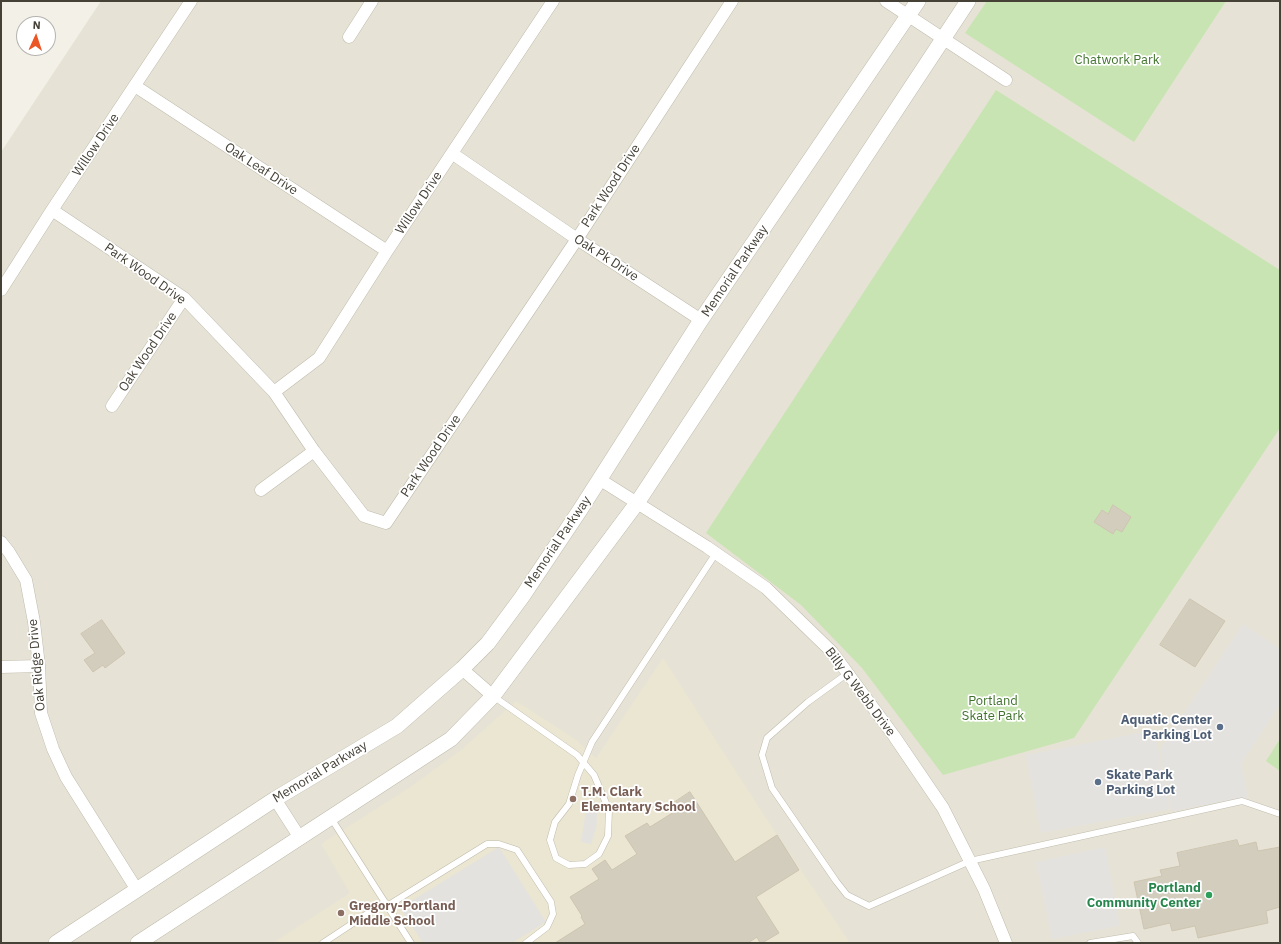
<!DOCTYPE html>
<style>
body{margin:0}
#map{position:relative;width:1281px;height:944px;overflow:hidden;background:#f3f0e7;font-family:"IBM Plex Sans",sans-serif}
canvas{display:block}
.frame{position:absolute;inset:0;border:2px solid #454137;pointer-events:none}
.north{position:absolute;left:16px;top:16px;width:40px;height:40px;box-sizing:border-box;background:#fff;border:1px solid #b5b3af;border-radius:50%;rotate:3deg;font-size:11px;font-weight:700;line-height:16px;text-align:center;color:#454137}
.north::after{content:'';display:block;margin:auto;width:14px;height:18px;background:#ec5625;clip-path:polygon(50% 0,100% 100%,50% 72%,0 100%)}
</style>
<div id="map">
<canvas width="1281" height="944"></canvas>
<div class="frame"></div>
<div class="north">N</div>
</div>
<script>
const g = document.querySelector('canvas').getContext('2d');
g.lineJoin = 'round';
function fill(path, color) { g.fillStyle = color; g.fill(path, 'evenodd'); }
function strokePath(path, color, width, dash) { g.strokeStyle = color; g.lineWidth = width; g.lineCap = dash ? 'butt' : 'round'; g.setLineDash(dash || []); g.stroke(path); }
function label(font, color, halo, rows, align = 'center') {
  g.font = font + ' "IBM Plex Sans",sans-serif'; g.lineWidth = 3.5; g.setLineDash([]); g.textBaseline = 'middle'; g.strokeStyle = halo; g.fillStyle = color; for (const [text, x, y, turn = 0] of rows) {
    g.save(); g.translate(x, y); g.rotate((+turn || 0) * Math.PI / 180); g.textAlign = isNaN(turn) ? turn : align; if (halo) g.strokeText(text, 0, 0); g.fillText(text, 0, 0); g.restore();
  }
}
fill(new Path2D(`
 M 101,1 L 1280,1 L 1280,943 L 1,943 L 1,152 Z`), '#e6e3d6');
fill(new Path2D(`
 M 663,658 L 760,809 L 850,943 L 273,943 L 350,893 L 321,844 L 409,788 L 461,750 L 516,701 L 575,739 L 596,758 Z`), '#ebe6d2');
fill(new Path2D(`
 M 987,1 L 1226,1 L 1134,142 L 965,33 Z
 M 996,90 L 1280,270 L 1280,428 L 1074,738 L 943,775 L 862,668 L 801,605 L 706,533 Z
 M 1280,739 L 1280,771 L 1266,761 Z`), '#c9e4b3');
fill(new Path2D(`
 M 1243,624 L 1280,649 L 1280,704 L 1241,764 L 1248,797 L 1172,811 L 1160,750 Z
 M 1154,730 L 1170,809 L 1041,833 L 1026,755 Z
 M 585,801 L 595,802 L 597,812 L 597,824 L 591,844 L 581,842 L 585,817 Z
 M 499,847 L 546,922 L 512,943 L 423,943 L 400,908 Z
 M 1105,847 L 1120,926 L 1052,939 L 1036,862 Z`), '#e4e2df');
const building = new Path2D(`
 M 1113,505 L 1131,517 L 1122,532 L 1116,529 L 1113,534 L 1094,522 L 1102,510 L 1108,514 Z
 M 1190,599 L 1225,621 L 1195,667 L 1160,645 Z
 M 102,620 L 125,653 L 105,668 L 103,665 L 93,672 L 84,660 L 95,653 L 81,634 Z
 M 690,792 L 735,862 L 777,835 L 799,870 L 756,897 L 779,933 L 762,943 L 760,943 L 757,937 L 748,943 L 555,943 L 585,924 L 581,917 L 582,916 L 570,897 L 599,879 L 592,869 L 605,860 L 612,870 L 637,854 L 625,836 L 647,823 L 650,827 L 674,812 L 669,806 Z
 M 1237,840 L 1239,846 L 1256,842 L 1258,851 L 1280,847 L 1280,907 L 1266,911 L 1268,923 L 1198,938 L 1195,926 L 1172,931 L 1170,923 L 1144,929 L 1134,882 L 1162,876 L 1160,870 L 1180,866 L 1177,853 Z`);
fill(building, '#d3cdbd');
strokePath(building, '#cec5b1', 1);
const service = new Path2D(`
 M 848,673 L 808,702 L 767,738 L 762,755 L 772,788 L 836,881 L 847,895 L 869,906 L 970,861 L 1242,801 L 1280,814
 M 493,696 L 577,755 L 594,775 L 609,810 L 608,836 L 599,854 L 585,864 L 569,865 L 556,858 L 550,840 L 555,822 L 569,804 L 578,775 L 592,742 L 716,553
 M 331,818 L 411,943
 M 387,906 L 487,844 L 499,844 L 517,850 L 551,902 L 553,914 L 547,927 L 526,943
 M 323,943 L 385,902
 M 1090,943 L 1133,936 L 1138,943`);
const minor = new Path2D(`
 M 886,1 L 1006,80
 M 349,37 L 372,1
 M 135,86 L 387,251
 M 453,154 L 577,239 L 701,320
 M 52,210 L 184,298 L 274,392 L 314,451 L 364,516 L 386,523 L 577,239 L 732,1
 M 1,290 L 52,210 L 191,1
 M 274,392 L 319,358 L 387,251 L 553,1
 M 112,406 L 184,298
 M 599,479 L 707,547 L 766,588 L 832,652 L 894,736 L 943,808 L 984,889 L 1006,943
 M 261,490 L 314,451
 M 1,542 L 9,552 L 26,580 L 34,622 L 39,666 L 41,713 L 53,749 L 66,777 L 137,890
 M 1,667 L 39,666
 M 462,669 L 493,696
 M 275,799 L 300,838`);
const tertiary = new Path2D(`
 M 56,943 L 275,799 L 397,726 L 462,669 L 488,643 L 522,597 L 580,510 L 701,320 L 918,1
 M 138,943 L 451,739 L 493,696 L 637,503 L 968,1`);
strokePath(service, '#c0bcad', 7);
strokePath(minor, '#c0bcad', 13);
strokePath(tertiary, '#c0bcad', 16);
strokePath(service, '#fff', 6);
strokePath(minor, '#fff', 12);
strokePath(tertiary, '#fff', 15);
for (const [x, y, r, color] of [
 [1220,727,4,"#5c6f8a"],
 [1098,782,4,"#5c6f8a"],
 [573,799,4,"#8d6e63"],
 [1209,895,4,"#2e9e5b"],
 [341,913,4,"#8d6e63"]
]) { const dot = new Path2D(); dot.arc(x, y, r, 0, 2 * Math.PI); g.fillStyle = color; g.fill(dot); strokePath(dot, '#fff', 1.5); }
label('13px', '#41732d', '#fff', [
 ["Chatwork Park",1117,60],
 ["Portland",993,701],
 ["Skate Park",993,716]
]);
label('13px', '#454137', '#fff', [
 ["Willow Drive",96,145,-56],
 ["Oak Leaf Drive",261,169,33],
 ["Park Wood Drive",611,186,-57],
 ["Willow Drive",419,203,-56],
 ["Oak Pk Drive",606,258,33],
 ["Memorial Parkway",735,271,-56],
 ["Park Wood Drive",145,274,35],
 ["Oak Wood Drive",148,352,-56],
 ["Park Wood Drive",431,456,-56],
 ["Memorial Parkway",558,542,-56],
 ["Oak Ridge Drive",37,665,-95],
 ["Billy G Webb Drive",860,692,53],
 ["Memorial Parkway",320,772,-31]
]);
label('bold 13px', '#4e5e75', '#fff', [
 ["Aquatic Center",1212,720],
 ["Parking Lot",1212,735],
 ["Skate Park",1106,775,"left"],
 ["Parking Lot",1106,790,"left"]
], 'right');
label('bold 13px', '#785e54', '#fff', [
 ["T.M. Clark",581,792],
 ["Elementary School",581,807],
 ["Gregory-Portland",349,906],
 ["Middle School",349,921]
], 'left');
label('bold 13px', '#27864d', '#fff', [
 ["Portland",1201,888],
 ["Community Center",1201,903]
], 'right');
</script>
